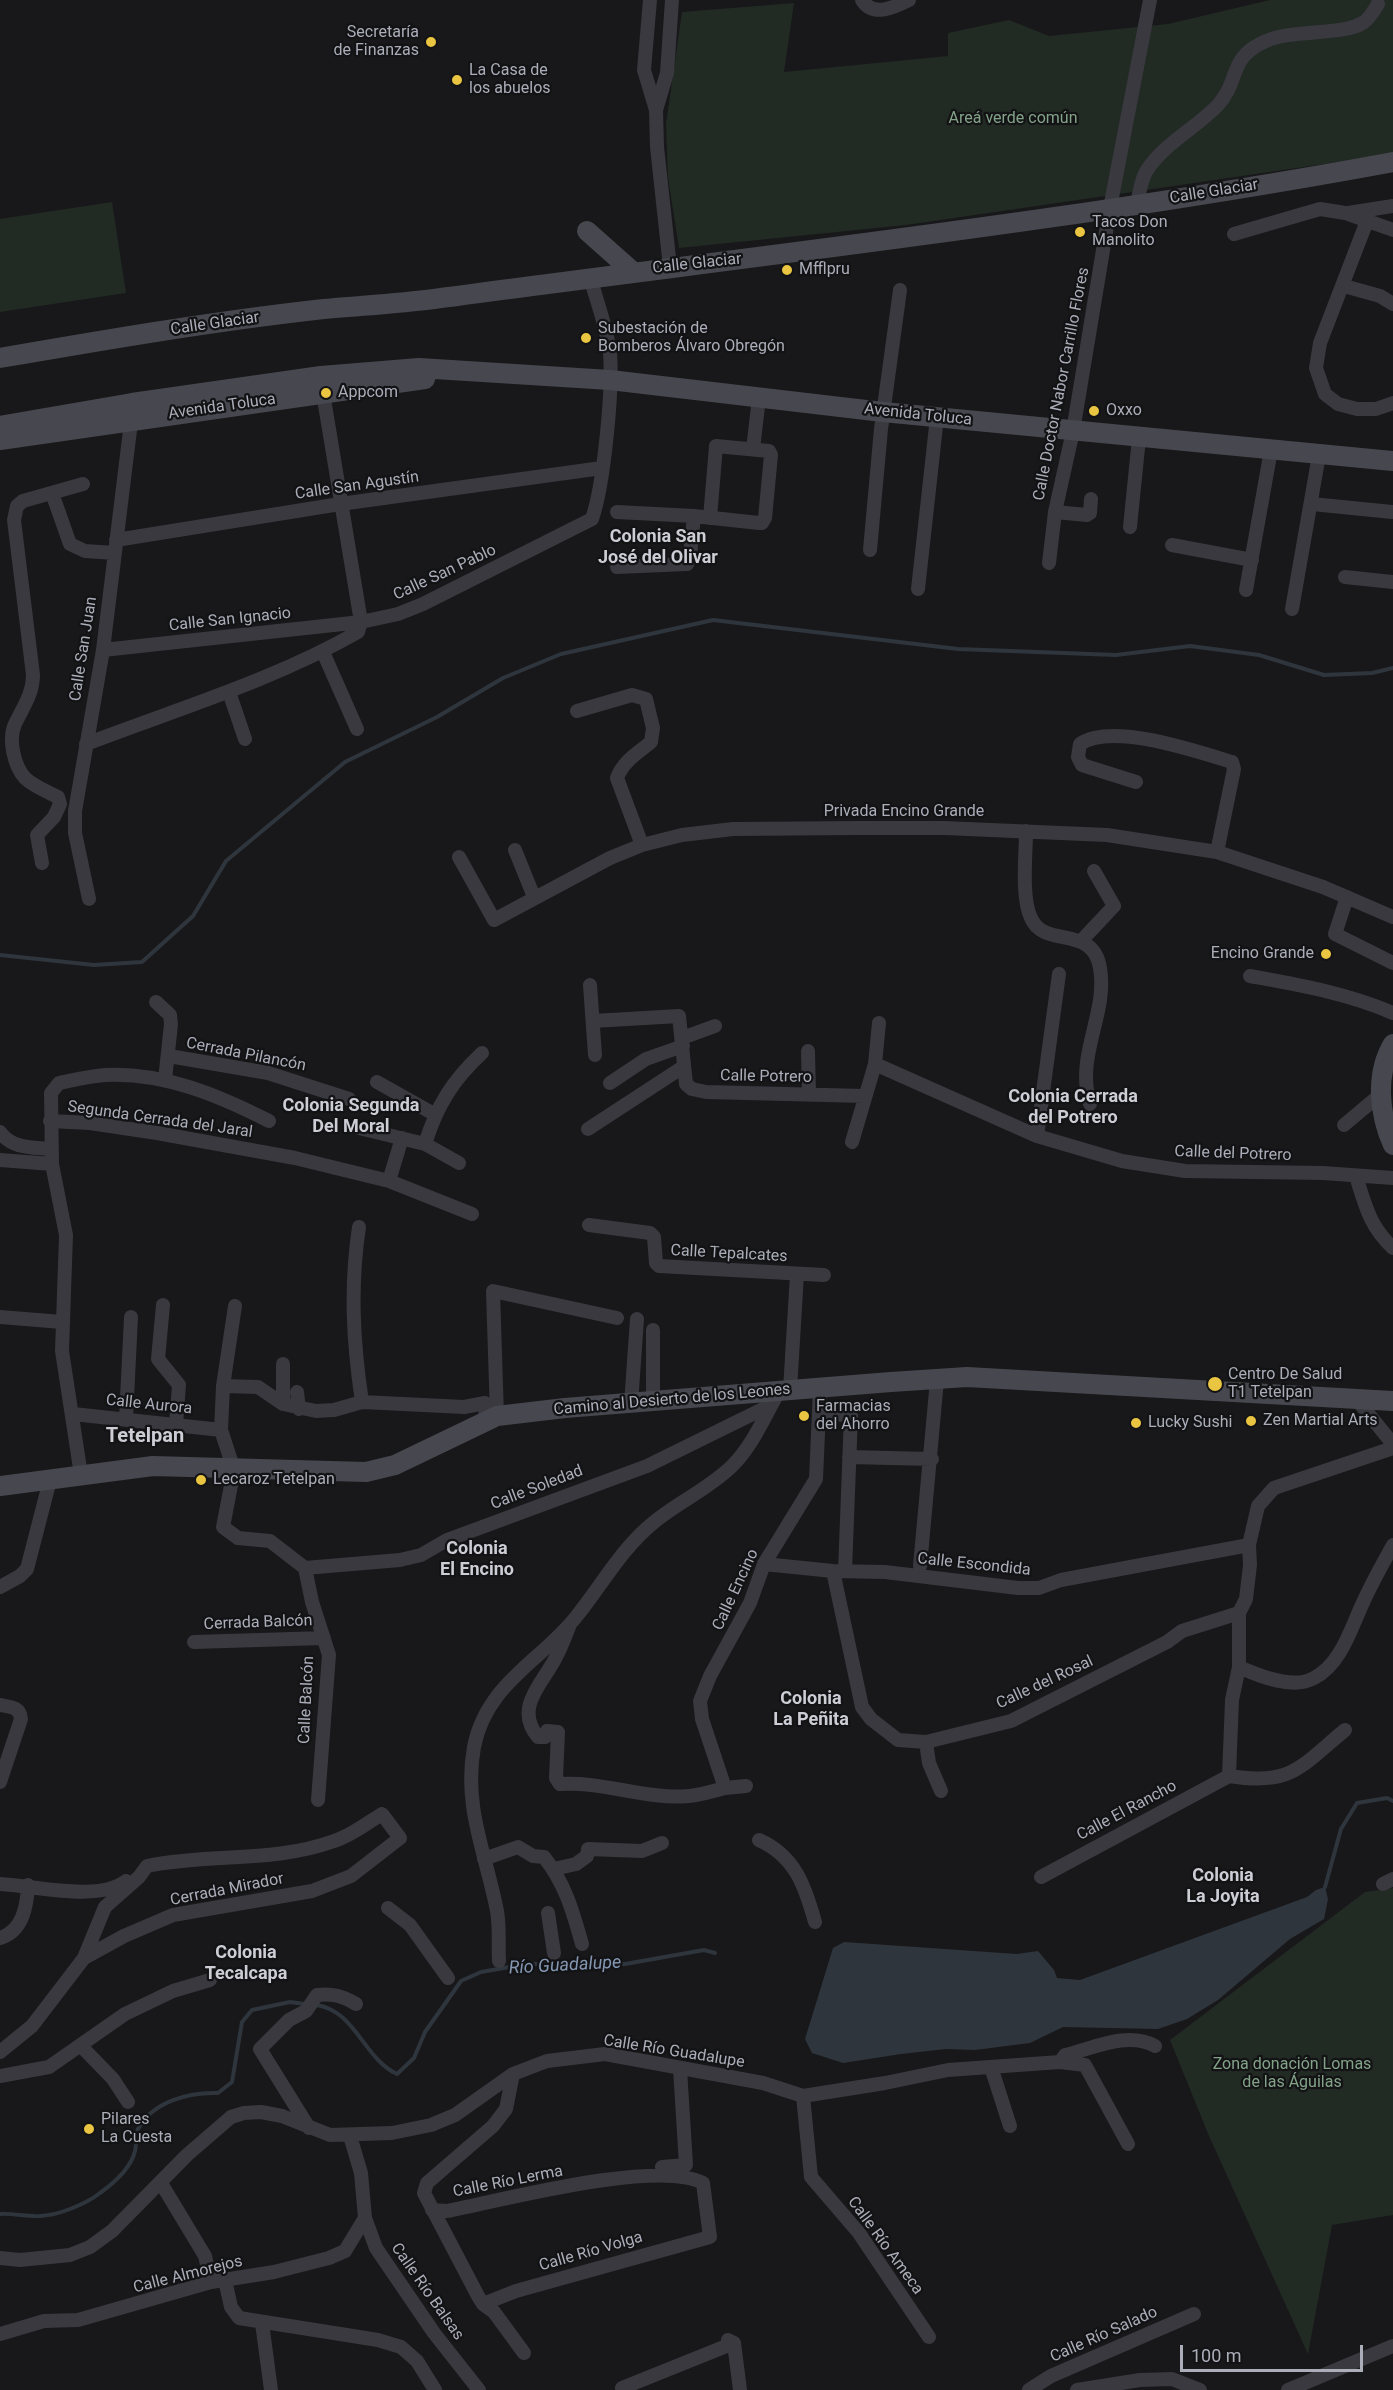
<!DOCTYPE html>
<meta charset="utf-8">
<style>
body{margin:0}
#map{position:relative;width:1393px;height:2390px;overflow:hidden;background:#18181a;font-family:Roboto,sans-serif}
canvas{display:block}
.scale{position:absolute;left:1180px;top:2345px;width:183px;height:27px;box-sizing:border-box;border:3px solid #abaeb9;border-top:0;padding-left:8px;font-size:18px;line-height:21px;white-space:nowrap;color:#abaeb9;-webkit-text-stroke:4px #131315;paint-order:stroke}
</style>
<div id="map">
<canvas width="1393" height="2390"></canvas>
<div class="scale">100 m</div>
</div>
<script>
const g = document.querySelector('canvas').getContext('2d');
g.lineJoin = 'round';
function fill(path, color) { g.fillStyle = color; g.fill(path, 'evenodd'); }
function strokePath(path, color, width, dash) { g.strokeStyle = color; g.lineWidth = width; g.lineCap = dash ? 'butt' : 'round'; g.setLineDash(dash || []); g.stroke(path); }
function label(font, color, halo, rows, align = 'center') {
  g.font = font + ' Roboto,sans-serif'; g.lineWidth = 4.5; g.setLineDash([]); g.textBaseline = 'middle'; g.strokeStyle = halo; g.fillStyle = color; for (const [text, x, y, turn = 0] of rows) {
    g.save(); g.translate(x, y); g.rotate((+turn || 0) * Math.PI / 180); g.textAlign = isNaN(turn) ? turn : align; if (halo) g.strokeText(text, 0, 0); g.fillText(text, 0, 0); g.restore();
  }
}
fill(new Path2D(`
 M 1270,0 L 1393,0 L 1393,154 L 906,225 L 679,248 L 668,178 L 666,124 L 682,12 L 794,3 L 784,72 L 948,56 L 948,33 L 1009,20 L 1049,36 L 1168,24 Z
 M 112,202 L 126,293 L 0,312 L 0,219 Z
 M 1393,1888 L 1393,2215 L 1332,2225 L 1308,2354 L 1209,2136 L 1170,2040 L 1365,1892 Z`), '#222a24');
fill(new Path2D(`
 M 1325,1887 L 1328,1899 L 1324,1919 L 1290,1939 L 1218,2000 L 1187,2019 L 1158,2029 L 1063,2027 L 1030,2043 L 975,2050 L 946,2049 L 901,2054 L 843,2063 L 812,2053 L 805,2039 L 833,1948 L 844,1942 L 1017,1954 L 1038,1951 L 1054,1970 L 1057,1978 L 1080,1980 L 1307,1897 L 1316,1890 Z`), '#2f353d');
strokePath(new Path2D(`
 M 0,955 L 94,965 L 142,962 L 193,916 L 226,861 L 345,762 L 437,717 L 503,678 L 561,654 L 713,620 L 958,649 L 1116,655 L 1190,646 L 1259,655 L 1324,675 L 1372,673 L 1393,668
 M 1325,1887 L 1341,1829 L 1357,1803 L 1387,1798 L 1393,1801
 M 316,2005 C 355,2010 364,2059 397,2074 L 414,2058 L 425,2032 L 461,1981 L 481,1972 L 527,1964 L 625,1964 L 704,1950 L 715,1953
 M 0,2214 C 14,2213 27,2217 41,2216 C 59,2215 86,2204 100,2193 C 114,2183 131,2168 135,2151 C 137,2144 135,2135 138,2129 C 153,2101 190,2092 218,2093 L 232,2082 L 242,2022 L 252,2010 L 290,2002 L 305,2004`), '#2f353d', 4);
strokePath(new Path2D(`
 M 650,0 L 644,70 L 656,110 L 657,147 L 670,267
 M 862,0 C 873,18 895,7 909,0
 M 656,110 L 667,73 L 672,0
 M 1137,205 C 1139,194 1141,179 1147,170 C 1165,143 1196,128 1218,105 C 1240,81 1228,57 1266,41 C 1292,29 1345,36 1364,22 C 1370,18 1374,10 1378,4
 M 1348,213 L 1393,206
 M 1367,221 L 1320,343 L 1316,368 L 1325,394 L 1338,404 L 1357,409 L 1376,409 L 1393,403
 M 1234,234 L 1320,209 L 1345,213 L 1393,230
 M 1344,286 L 1380,296 L 1393,304
 M 753,449 L 759,398
 M 52,493 L 70,544 L 85,551 L 115,553
 M 1312,504 L 1392,512
 M 617,512 L 694,516
 M 1055,512 L 1087,515 L 1090,513 L 1091,499
 M 1130,527 L 1139,438
 M 116,540 L 340,504 L 602,468
 M 1172,545 L 1252,560
 M 870,550 L 881,429 L 900,290
 M 1049,563 L 1055,512 L 1073,431 L 1110,208 L 1150,0
 M 617,567 L 687,564 L 690,556 L 694,516 L 759,523 L 762,523 L 765,518 L 771,455 L 769,451 L 716,446 L 710,518
 M 1345,577 L 1393,582
 M 918,589 L 937,417
 M 1246,590 L 1271,450
 M 1292,609 L 1319,455
 M 103,650 L 361,622 L 398,614 L 423,604 L 592,519 C 604,484 613,390 610,353 C 607,328 597,302 590,277
 M 323,652 L 357,729
 M 229,692 L 245,739
 M 577,711 L 632,695 L 646,699 L 653,728 L 651,742 C 638,753 623,761 617,778 L 642,845
 M 86,744 C 177,709 272,681 358,632 L 361,622 L 323,393
 M 1136,782 L 1082,765 L 1078,757 L 1080,744 C 1112,722 1196,751 1232,762 L 1234,769 L 1217,852
 M 1026,831 C 1026,855 1021,897 1031,918 C 1044,949 1093,924 1100,968 C 1108,1014 1075,1055 1090,1104
 M 515,850 L 534,897
 M 459,857 L 494,920 L 610,858 L 642,845 L 682,835 L 733,829 L 859,828 L 944,828 L 1107,835 L 1217,852 L 1323,887 L 1393,917
 M 42,863 L 37,835 L 54,817 L 60,804 L 58,797 C 48,792 33,786 25,778 C 14,766 8,739 15,724 C 23,707 33,694 33,675 L 14,520 L 17,506 L 23,501 L 83,484
 M 1347,897 L 1335,934 L 1393,963
 M 89,899 L 75,833 L 75,811 L 103,650 L 132,414
 M 1082,940 L 1114,906 L 1094,871
 M 1250,976 C 1299,985 1347,993 1393,1013
 M 590,985 L 595,1055
 M 156,1002 L 170,1015 L 171,1024 L 165,1080
 M 593,1021 L 679,1016 L 686,1084 L 692,1089 L 706,1092 L 865,1096
 M 682,1038 L 715,1026
 M 808,1051 L 809,1094
 M 169,1056 L 268,1073 L 349,1099
 M 875,1064 L 1037,1136 L 1122,1161 L 1185,1171 L 1323,1173 L 1393,1178
 M 377,1082 L 434,1114
 M 610,1083 L 646,1059 L 683,1046
 M 50,1121 L 90,1123 L 157,1133 L 295,1158 L 389,1181 L 472,1214
 M 1344,1125 L 1381,1094
 M 355,1127 L 425,1144 L 459,1163
 M 588,1129 L 683,1067
 M 0,1132 C 12,1149 32,1147 51,1149
 M 1037,1136 L 1059,974
 M 852,1142 L 875,1064 L 879,1023
 M 425,1144 C 437,1105 453,1080 482,1053
 M 0,1160 L 52,1164
 M 1356,1176 C 1365,1205 1370,1227 1393,1248
 M 389,1181 L 402,1138
 M 589,1225 L 650,1233 L 654,1237 L 656,1263 L 659,1266 L 824,1275
 M 359,1227 C 350,1287 353,1341 362,1402
 M 163,1305 L 158,1359 L 179,1385 L 176,1425
 M 235,1306 L 223,1386 L 221,1430 L 234,1470 L 223,1527 L 238,1538 L 270,1541 L 305,1568
 M 0,1317 L 62,1322
 M 653,1330 L 653,1401
 M 223,1386 L 258,1387 L 283,1404 L 316,1411 L 334,1410 L 362,1402 L 464,1407 L 485,1403 L 486,1421
 M 790,1390 L 797,1274
 M 297,1392 L 299,1409
 M 1358,1401 L 1393,1444
 M 283,1404 L 283,1364
 M 631,1404 L 637,1319
 M 73,1414 L 221,1430
 M 819,1414 L 851,1415 L 845,1571
 M 497,1416 L 493,1291 L 617,1318
 M 126,1419 L 131,1317
 M 849,1457 L 932,1459
 M 81,1475 L 62,1351 L 66,1235 L 52,1164 L 51,1093 L 59,1083 C 74,1080 90,1076 105,1075 C 163,1072 218,1095 269,1121
 M 764,1564 L 833,1571 L 885,1572 L 1018,1588 L 1039,1588 L 1061,1580 L 1249,1545
 M 920,1566 L 937,1380
 M 305,1568 L 400,1560 L 421,1555 L 447,1540 L 647,1466 L 771,1405
 M 305,1568 L 312,1602 L 329,1655 L 318,1800
 M 833,1571 L 862,1707 L 871,1719 L 898,1740 L 926,1742 L 1011,1721 L 1167,1642 L 1182,1631 L 1239,1613
 M 0,1587 L 20,1576 L 27,1569 L 50,1480
 M 569,1627 C 565,1637 561,1648 556,1657 C 544,1682 513,1707 538,1737 L 545,1737 L 547,1731 L 558,1732 L 556,1778 L 560,1784 C 603,1781 646,1800 689,1796 C 701,1795 714,1791 725,1788
 M 194,1642 L 324,1638
 M 1239,1667 C 1259,1676 1293,1690 1314,1678 C 1340,1665 1350,1631 1361,1607 C 1370,1586 1382,1565 1393,1545
 M 0,1705 C 11,1707 20,1707 21,1719 L 0,1782
 M 1345,1730 C 1300,1767 1292,1786 1229,1776 L 1232,1700 L 1239,1667 L 1239,1613 L 1246,1599 L 1250,1565 L 1249,1545 L 1258,1506 L 1274,1488 L 1393,1448
 M 926,1742 L 929,1763 L 941,1791
 M 746,1786 L 725,1788 L 702,1719 L 700,1701 L 710,1676 L 750,1603 L 764,1564 L 816,1479 L 820,1387
 M 759,1840 C 795,1856 805,1886 815,1922
 M 484,1859 L 518,1847 L 533,1856 L 544,1857 C 565,1883 573,1912 582,1944
 M 554,1869 L 576,1864 L 587,1856 L 588,1849 L 642,1851 L 662,1843
 M 1041,1877 L 1229,1776
 M 0,1884 C 36,1886 98,1902 126,1881
 M 1383,1884 L 1393,1879
 M 388,1908 L 410,1925 L 448,1978
 M 548,1913 L 554,1953
 M 0,1938 C 23,1931 27,1906 28,1885
 M 499,1961 C 498,1945 500,1927 497,1911 C 486,1854 463,1806 474,1747 C 486,1684 541,1661 576,1617 C 602,1585 621,1549 653,1523 C 677,1503 708,1489 731,1467 C 752,1447 765,1416 779,1391
 M 81,2046 L 113,2079 L 128,2102
 M 0,2052 L 32,2026 L 84,1958 L 105,1907 L 139,1877 L 147,1866 C 209,1853 274,1863 334,1841 C 351,1836 367,1823 382,1814 L 400,1838 L 351,1876 L 312,1891 L 173,1915 L 124,1936 L 84,1958
 M 1060,2062 L 1085,2065 L 1128,2144
 M 991,2067 L 1010,2126
 M 513,2074 L 506,2109 L 493,2126 L 427,2183 L 424,2193 L 478,2296 L 483,2304 L 494,2312 L 524,2353
 M 0,2076 L 49,2067 L 125,2014 L 173,1991 L 210,1980
 M 803,2096 L 811,2177 L 859,2233 L 929,2337
 M 309,2128 L 260,2049 L 289,2020 L 306,2011 L 317,1995 C 332,1993 343,1996 356,2004
 M 350,2136 L 361,2173 L 365,2218 L 376,2248 L 434,2333 L 479,2390
 M 662,2167 L 686,2165 L 680,2069
 M 161,2183 L 205,2256 L 211,2282
 M 432,2210 L 447,2211 C 503,2200 657,2159 703,2183 L 710,2237 L 516,2291 L 483,2304
 M 0,2258 L 20,2260 L 70,2255 L 90,2247 L 112,2231 L 187,2155 L 231,2117 L 244,2113 L 261,2112 L 282,2116 L 330,2135 L 392,2133 L 431,2125 L 455,2115 L 513,2074 L 547,2061 L 605,2054 L 763,2083 L 803,2096 L 885,2083 L 948,2070 L 1060,2062 L 1065,2055 C 1094,2048 1128,2031 1155,2046
 M 225,2280 L 231,2307 L 239,2318 L 378,2340 L 401,2347 L 417,2361 L 435,2390
 M 262,2323 L 271,2390
 M 0,2334 L 44,2321 L 78,2320 L 211,2282 L 274,2272 L 329,2258 L 345,2251 L 365,2218
 M 728,2340 L 734,2343 L 740,2390
 M 622,2388 L 734,2343
 M 1029,2390 L 1051,2376 L 1194,2314
 M 1077,2390 L 1140,2380 L 1172,2379 L 1200,2390
 M 1288,2390 L 1393,2346`), '#39393f', 14);
strokePath(new Path2D(`
 M 587,231 L 632,271
 M 0,358 C 104,340 209,322 315,310 C 354,306 395,304 434,299 C 754,256 1075,221 1393,162
 M 0,426 L 132,403 L 321,376 L 419,368 L 610,380 L 883,412 L 1393,461
 M 0,440 L 425,379
 M 1393,1044 C 1375,1074 1379,1114 1393,1145
 M 0,1486 L 153,1466 L 366,1472 L 395,1465 L 497,1416 L 565,1408 L 891,1382 L 967,1377 L 1393,1401`), '#47484f', 20);
for (const [x, y, r, color] of [
 [431,42,6,"#e9c541"],
 [457,80,6,"#e9c541"],
 [1080,232,6,"#e9c541"],
 [787,270,6,"#e9c541"],
 [586,338,6,"#e9c541"],
 [326,393,6,"#e9c541"],
 [1094,411,6,"#e9c541"],
 [1326,954,6,"#e9c541"],
 [1215,1384,8,"#e9c541"],
 [804,1416,6,"#e9c541"],
 [1251,1421,6,"#e9c541"],
 [1136,1423,6,"#e9c541"],
 [201,1480,6,"#e9c541"],
 [89,2129,6,"#e9c541"]
]) { const dot = new Path2D(); dot.arc(x, y, r, 0, 2 * Math.PI); g.fillStyle = color; g.fill(dot); strokePath(dot, '#131315', 2); }
label('16px', '#abaeb9', '#131315', [
 ["Secretaría",419,33,"right"],
 ["de Finanzas",419,51,"right"],
 ["La Casa de",469,71],
 ["los abuelos",469,89],
 ["Tacos Don",1092,223],
 ["Manolito",1092,241],
 ["Mfflpru",799,270],
 ["Subestación de",598,329],
 ["Bomberos Álvaro Obregón",598,347],
 ["Appcom",338,393],
 ["Oxxo",1106,411],
 ["Encino Grande",1314,954,"right"],
 ["Centro De Salud",1228,1375],
 ["T1 Tetelpan",1228,1393],
 ["Farmacias",816,1407],
 ["del Ahorro",816,1425],
 ["Zen Martial Arts",1263,1421],
 ["Lucky Sushi",1148,1423],
 ["Lecaroz Tetelpan",213,1480],
 ["Pilares",101,2120],
 ["La Cuesta",101,2138]
], 'left');
label('16px', '#83a389', '#131315', [
 ["Areá verde común",1013,119],
 ["Zona donación Lomas",1292,2065],
 ["de las Águilas",1292,2083]
]);
label('16px', '#abaeb9', '#131315', [
 ["Calle Glaciar",1214,192,-9],
 ["Calle Glaciar",697,264,-6],
 ["Calle Glaciar",215,324,-8],
 ["Calle Doctor Nabor Carrillo Flores",1062,384,-79],
 ["Avenida Toluca",222,407,-8],
 ["Avenida Toluca",918,415,6],
 ["Calle San Agustín",357,486,-8],
 ["Calle San Pablo",445,573,-25],
 ["Calle San Ignacio",230,620,-6],
 ["Calle San Juan",84,649,-81],
 ["Privada Encino Grande",904,812],
 ["Cerrada Pilancón",246,1055,11],
 ["Calle Potrero",766,1077,1],
 ["Segunda Cerrada del Jaral",160,1120,8],
 ["Calle del Potrero",1233,1154,2],
 ["Calle Tepalcates",729,1254,3],
 ["Camino al Desierto de los Leones",672,1400,-5],
 ["Calle Aurora",149,1405,6],
 ["Calle Soledad",537,1488,-21],
 ["Calle Escondida",974,1565,6],
 ["Calle Encino",736,1590,-65],
 ["Cerrada Balcón",258,1623,-2],
 ["Calle del Rosal",1045,1683,-25],
 ["Calle Balcón",307,1700,-87],
 ["Calle El Rancho",1127,1811,-28],
 ["Cerrada Mirador",227,1890,-11],
 ["Calle Río Guadalupe",674,2052,9],
 ["Calle Río Lerma",508,2182,-11],
 ["Calle Río Ameca",885,2246,54],
 ["Calle Río Volga",591,2252,-16],
 ["Calle Almorejos",188,2275,-14],
 ["Calle Río Balsas",427,2292,55],
 ["Calle Río Salado",1104,2335,-24]
]);
label('bold 18px', '#cccdd5', '#131315', [
 ["Colonia San",658,537],
 ["José del Olivar",658,558],
 ["Colonia Cerrada",1073,1097],
 ["del Potrero",1073,1118],
 ["Colonia Segunda",351,1106],
 ["Del Moral",351,1127],
 ["Colonia",477,1549],
 ["El Encino",477,1570],
 ["Colonia",811,1699],
 ["La Peñita",811,1720],
 ["Colonia",1223,1876],
 ["La Joyita",1223,1897],
 ["Colonia",246,1953],
 ["Tecalcapa",246,1974]
]);
label('italic 18px', '#8497b2', '#131315', [
 ["Río Guadalupe",565,1966,-3]
]);
label('bold 20px', '#cccdd5', '#131315', [
 ["Tetelpan",145,1437]
]);
</script>
